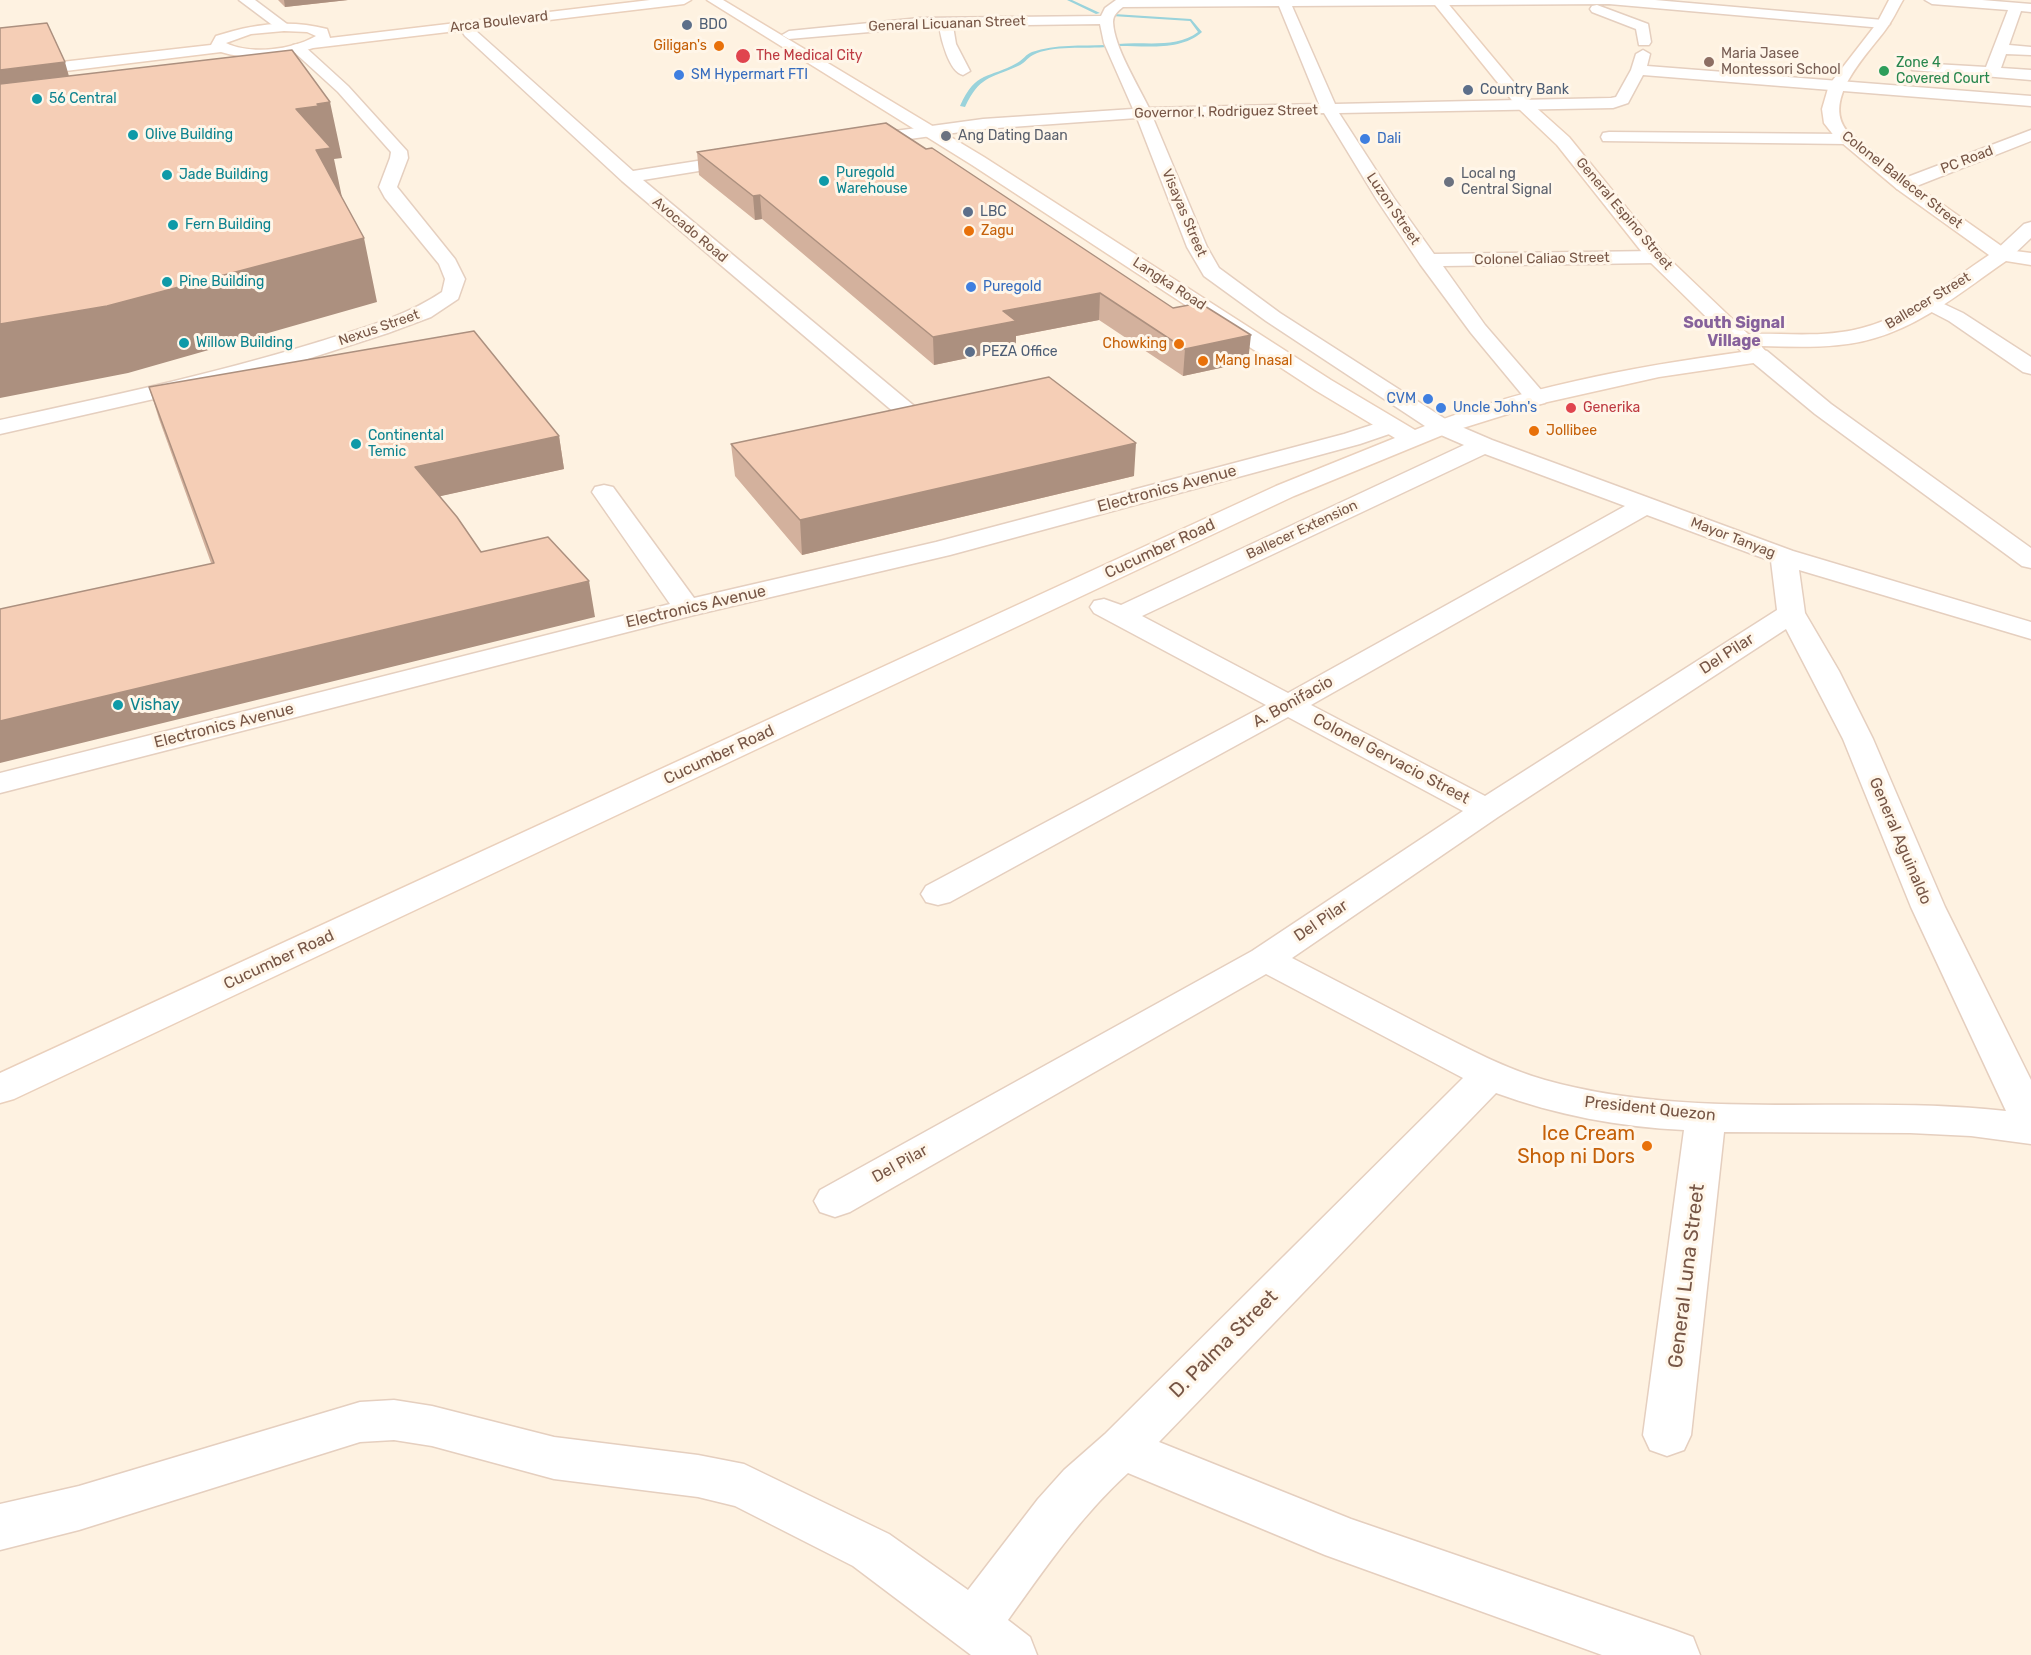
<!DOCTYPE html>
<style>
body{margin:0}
canvas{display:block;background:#fef2e1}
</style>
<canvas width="2031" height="1655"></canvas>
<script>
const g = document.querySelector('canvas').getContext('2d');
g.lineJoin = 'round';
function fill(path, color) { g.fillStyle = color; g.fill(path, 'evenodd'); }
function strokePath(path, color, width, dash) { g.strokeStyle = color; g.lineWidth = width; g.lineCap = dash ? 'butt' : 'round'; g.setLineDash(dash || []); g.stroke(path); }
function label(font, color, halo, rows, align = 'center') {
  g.font = font + ' Rubik,sans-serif'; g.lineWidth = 6; g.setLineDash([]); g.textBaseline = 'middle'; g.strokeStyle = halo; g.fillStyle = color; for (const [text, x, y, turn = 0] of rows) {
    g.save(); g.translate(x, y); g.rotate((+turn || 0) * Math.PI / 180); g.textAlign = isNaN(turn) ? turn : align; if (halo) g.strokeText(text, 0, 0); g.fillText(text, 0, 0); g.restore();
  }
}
fill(new Path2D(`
 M 1067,0 L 1072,0 L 1100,13 L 1096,14 Z
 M 1114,14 L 1191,19 L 1202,32 C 1181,51 1146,46 1120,46 L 1118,44 C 1144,41 1176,49 1198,32 L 1190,21 L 1112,16 Z
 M 1106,45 L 1108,47 C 1086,49 1052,45 1033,55 C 1027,58 1024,64 1018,66 C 989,79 980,76 965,107 L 960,106 C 976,70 989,79 1017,63 C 1023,60 1026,54 1032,52 C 1055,44 1082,46 1106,45 Z`), '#9ad3db');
const street = new Path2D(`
 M 239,0 L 255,0 L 291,27 L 289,30 L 279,30 Z
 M 1116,0 L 1655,0 L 1883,20 L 1890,24 L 1883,28 L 1609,4 L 1292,6 L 1335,104 L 1611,98 L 1616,97 L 1631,70 L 1636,54 L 1643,50 L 1650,54 L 1647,66 L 2031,96 L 2031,106 L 1643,75 L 1628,103 L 1613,108 L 1339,113 L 1394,198 L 1434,254 L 1656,251 L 1663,253 L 1666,257 L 1663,261 L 1656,263 L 1443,266 L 1485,325 L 1548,398 L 1545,403 L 1537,405 L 1529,403 L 1471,333 L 1420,264 L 1377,200 L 1324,113 L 1153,118 L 1207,247 L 1219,268 L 1280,313 L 1450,422 L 1492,440 L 1793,551 L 2031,622 L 2031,639 L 1799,570 L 1805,613 L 1839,671 L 1873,739 L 1945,907 L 2031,1080 L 2031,1144 L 1971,1136 L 1910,1133 L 1724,1132 L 1691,1435 L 1684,1450 L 1667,1456 L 1650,1450 L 1643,1435 L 1684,1130 C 1620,1127 1556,1115 1496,1093 L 1159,1442 L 1351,1519 L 1674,1630 L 1693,1637 L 1700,1655 L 1602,1655 L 1325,1555 L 1128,1473 C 1080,1517 1046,1567 1008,1620 L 1030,1637 L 1037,1655 L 971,1655 L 853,1566 L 735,1506 L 698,1497 L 554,1479 L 432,1446 L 394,1440 L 360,1442 L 79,1530 L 0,1550 L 0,1504 L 79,1486 L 360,1402 L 394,1400 L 432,1406 L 554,1437 L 698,1455 L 744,1464 L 889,1534 L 968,1590 L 1038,1499 L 1064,1470 L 1105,1434 L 1463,1078 L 1266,974 L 850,1212 L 835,1217 L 820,1212 L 814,1201 L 820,1190 L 1252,951 L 1463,811 L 1288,717 L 950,902 L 938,905 L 926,902 L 921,894 L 926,886 L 1266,705 L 1094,613 L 1090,607 L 1094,601 L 1104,599 L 1121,605 L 1464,445 L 1434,432 L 1266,321 L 1204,276 L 1187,247 L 1137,118 L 983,129 L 858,146 L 850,141 L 858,136 L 983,119 L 1133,109 L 1104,43 L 1100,24 L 953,26 L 956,44 L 970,71 L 963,75 C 949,72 941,39 939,26 L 789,39 L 782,35 L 789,31 L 920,18 L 1101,16 L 1105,8 ZM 1279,6 L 1319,104 L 1149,108 C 1138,85 1114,47 1113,22 C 1113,15 1118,11 1123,7 ZM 1485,454 L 1625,506 L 1288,693 L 1142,616 ZM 1647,515 L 1771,561 L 1777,610 L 1485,796 L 1311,705 ZM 1786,629 L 1843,739 L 1911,907 L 2006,1111 C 1854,1094 1695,1122 1545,1080 C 1506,1069 1469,1049 1433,1031 C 1386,1007 1339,982 1292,958 L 1498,817 Z
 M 1925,0 L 1982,0 L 2031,4 L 2031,12 L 2021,11 L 2009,45 L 2031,47 L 2031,55 L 2006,54 L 2001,68 L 2031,70 L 2031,80 L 1912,70 L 1910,67 L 1917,63 L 1986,67 L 2008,10 L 1932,4 Z
 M 1597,5 L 1648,24 L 1651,42 L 1649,45 L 1639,45 L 1636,29 L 1592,12 L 1590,9 L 1592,6 Z
 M 470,29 L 475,30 L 633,171 L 742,154 L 748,155 L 751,159 L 748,163 L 742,164 L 643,180 L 925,415 L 929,420 L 925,425 L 917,427 L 909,425 L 622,181 L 465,36 L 463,33 L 465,30 Z
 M 298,44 L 303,45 L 348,86 L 407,151 L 408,158 L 397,187 L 455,259 L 465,279 L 458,299 L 431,317 L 388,333 L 255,376 L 0,434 L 0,420 C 106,397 211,375 315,343 C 359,329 403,318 442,292 L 445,279 L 439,264 L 385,198 L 379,187 L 390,158 L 391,152 L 338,92 L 293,51 L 291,48 L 293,45 Z
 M 2031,130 L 2031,141 L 1909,189 L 1897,189 L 1894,185 L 1897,181 Z
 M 1609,132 L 1847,134 L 1855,139 L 1847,144 L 1603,141 L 1601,137 L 1603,133 Z
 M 2031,222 L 2031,238 L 2009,259 L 1995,259 L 1992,255 L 1995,251 L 2024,224 Z
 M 1929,297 L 1963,313 L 2031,357 L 2031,374 L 2023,372 L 1949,321 L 1922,307 L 1919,303 L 1922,299 Z
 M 1759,349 L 1767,351 L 1831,404 L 2031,548 L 2031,568 L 2022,566 L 1815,414 L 1751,361 L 1748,356 L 1751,351 Z
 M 1390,419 L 1398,421 L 1402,426 L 1398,431 L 1360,444 L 950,555 L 690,616 L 0,793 L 0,773 L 670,604 L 592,492 L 595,487 L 604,485 L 613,487 L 694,598 L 936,542 L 1344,434 Z`);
const secondary = new Path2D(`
 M 650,0 L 691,0 L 684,4 L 313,48 C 284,58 251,61 221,52 L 0,79 L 0,69 L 211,45 L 216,36 C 253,24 289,19 327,29 L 330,38 ZM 284,31 L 307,32 L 316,36 C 292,50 251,55 226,43 L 251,34 Z
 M 707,0 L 723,0 L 984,157 L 1331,380 L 1415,430 C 1518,388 1632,367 1742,352 L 1649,261 L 1557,145 L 1519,109 L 1431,0 L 1445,0 L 1531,103 L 1569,137 L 1663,253 L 1748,334 C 1785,333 1826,338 1862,328 C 1909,316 1950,281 1989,255 L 1897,189 L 1835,137 L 1824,123 L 1822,109 L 1829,85 L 1877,23 L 1889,0 L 1903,0 C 1897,10 1893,20 1886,29 C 1868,54 1821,99 1847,131 L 1909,181 L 2007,250 L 2031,253 L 2031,265 L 2006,261 C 1965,289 1924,324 1875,338 C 1839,349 1799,347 1761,346 L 1770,356 L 1767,361 L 1659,377 L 1543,403 L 1450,432 L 1294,496 L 14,1099 L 0,1103 L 0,1073 L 1276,486 L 1395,438 L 1315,390 L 972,165 Z`);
strokePath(street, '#e5cfbf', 3);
strokePath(secondary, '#ead0bc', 3);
fill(street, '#fff');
fill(secondary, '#fff');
fill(new Path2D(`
 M 278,0 L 348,0 L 285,7 Z
 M 886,123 L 1248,362 L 1183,376 L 1099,320 L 1016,336 L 1016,348 L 934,365 L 762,219 L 755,220 L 699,175 L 697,152 Z
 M 149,387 L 559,436 L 564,469 L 440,496 L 481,552 L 595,617 L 211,563 L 159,419 Z
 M 731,444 L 1134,476 L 802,555 L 735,476 Z`), '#d3b19d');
fill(new Path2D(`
 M 284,0 L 348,0 L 285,7 Z
 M 65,62 L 80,116 L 0,126 L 0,70 Z
 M 330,102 L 342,158 L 334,159 L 344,207 L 309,166 L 296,109 L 317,104 Z
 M 760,195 L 762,219 L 755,220 L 753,196 Z
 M 364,238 L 377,302 L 128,373 L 0,398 L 0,324 Z
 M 1100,293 L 1099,320 L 1016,336 L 1016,348 L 934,365 L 933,337 L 1003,311 Z
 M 1251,335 L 1248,362 L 1183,376 L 1185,349 Z
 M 559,436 L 564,469 L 423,500 L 415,467 Z
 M 1136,443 L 1134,476 L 802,555 L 800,520 Z
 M 589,581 L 595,617 L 0,763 L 0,721 Z`), '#ac907f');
const building = new Path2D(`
 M 47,23 L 65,62 L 0,70 L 0,28 Z
 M 292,50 L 330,102 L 317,104 L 319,106 L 296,109 L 331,148 L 316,150 L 364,238 L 107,306 L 0,324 L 0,84 Z
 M 886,123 L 926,149 L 932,148 L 1173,308 L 1200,303 L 1251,335 L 1185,349 L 1100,293 L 1003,311 L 1016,321 L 933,337 L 760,195 L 753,196 L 697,152 Z
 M 474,331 L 559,436 L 415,467 L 457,517 L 481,552 L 548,537 L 589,581 L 0,721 L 0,609 L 214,563 L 149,387 Z
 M 1049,377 L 1136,443 L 800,520 L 731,444 Z`);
fill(building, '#f5ceb6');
strokePath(building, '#ac907f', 1.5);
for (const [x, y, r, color] of [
 [687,25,6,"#5c6f8a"],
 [719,46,6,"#e8710a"],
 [743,56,8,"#e0444e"],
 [1709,62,6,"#8d6e63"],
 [1884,71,6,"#2e9e5b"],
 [679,75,6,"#3f7fe0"],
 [1468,90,6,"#5c6f8a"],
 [37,99,6,"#0f9aa8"],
 [133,135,6,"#0f9aa8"],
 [946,136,6,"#6b7280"],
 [1365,139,6,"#3f7fe0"],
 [167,175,6,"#0f9aa8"],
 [824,181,6,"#0f9aa8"],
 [1449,182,6,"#6b7280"],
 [968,212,6,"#5c6f8a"],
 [173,225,6,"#0f9aa8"],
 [969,231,6,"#e8710a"],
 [167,282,6,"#0f9aa8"],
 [971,287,6,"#3f7fe0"],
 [184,343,6,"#0f9aa8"],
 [1179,344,6,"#e8710a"],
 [970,352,6,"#5c6f8a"],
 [1203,361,6,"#e8710a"],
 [1428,399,6,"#3f7fe0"],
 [1441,408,6,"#3f7fe0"],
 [1571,408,6,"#e0444e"],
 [1534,431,6,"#e8710a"],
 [356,444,6,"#0f9aa8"],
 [118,705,6,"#0f9aa8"],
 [1647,1146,6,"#e8710a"]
]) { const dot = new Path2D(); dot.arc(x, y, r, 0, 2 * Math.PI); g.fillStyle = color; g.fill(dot); strokePath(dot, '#fff6e9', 2); }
label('14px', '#775646', '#fff6e9', [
 ["Arca Boulevard",499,22,-7],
 ["General Licuanan Street",947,24,-2],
 ["Governor I. Rodriguez Street",1226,112,-1],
 ["PC Road",1967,160,-21],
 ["Colonel Ballecer Street",1902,180,38],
 ["Luzon Street",1393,209,56],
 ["Visayas Street",1184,213,67],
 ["General Espino Street",1624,214,50],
 ["Avocado Road",690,230,40],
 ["Colonel Caliao Street",1542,259,-1],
 ["Langka Road",1169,284,33],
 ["Ballecer Street",1928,301,-31],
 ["Nexus Street",379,328,-19],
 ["Ballecer Extension",1302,530,-25],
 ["Mayor Tanyag",1733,538,21]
]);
label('14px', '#4e5e75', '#fff6e9', [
 ["BDO",699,25],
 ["Country Bank",1480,90],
 ["LBC",980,212],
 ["PEZA Office",982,352]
], 'left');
label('14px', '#c56008', '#fff6e9', [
 ["Giligan's",707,46,"right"],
 ["Zagu",981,231],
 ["Chowking",1167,344,"right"],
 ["Mang Inasal",1215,361],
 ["Jollibee",1546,431]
], 'left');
label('14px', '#785e54', '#fff6e9', [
 ["Maria Jasee",1721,54],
 ["Montessori School",1721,70]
], 'left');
label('14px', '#be3a42', '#fff6e9', [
 ["The Medical City",756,56],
 ["Generika",1583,408]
], 'left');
label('14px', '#27864d', '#fff6e9', [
 ["Zone 4",1896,63],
 ["Covered Court",1896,79]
], 'left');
label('14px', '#366cbe', '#fff6e9', [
 ["SM Hypermart FTI",691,75],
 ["Dali",1377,139],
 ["Puregold",983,287],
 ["CVM",1416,399,"right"],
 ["Uncle John's",1453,408]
], 'left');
label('14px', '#0d838f', '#fff6e9', [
 ["56 Central",49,99],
 ["Olive Building",145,135],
 ["Puregold",836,173],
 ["Warehouse",836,189],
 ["Jade Building",179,175],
 ["Fern Building",185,225],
 ["Pine Building",179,282],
 ["Willow Building",196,343],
 ["Continental",368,436],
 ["Temic",368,452]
], 'left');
label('14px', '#5b616d', '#fff6e9', [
 ["Ang Dating Daan",958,136],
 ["Local ng",1461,174],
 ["Central Signal",1461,190]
], 'left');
label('bold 16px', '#86619b', '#fff6e9', [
 ["South Signal",1734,323],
 ["Village",1734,341]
]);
label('16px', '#775646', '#fff6e9', [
 ["Electronics Avenue",1167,489,-15],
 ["Cucumber Road",1160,549,-25],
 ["Electronics Avenue",696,607,-13],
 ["Del Pilar",1727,654,-33],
 ["A. Bonifacio",1293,702,-29],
 ["Electronics Avenue",224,726,-14],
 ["Cucumber Road",719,755,-25],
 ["Colonel Gervacio Street",1391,759,28],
 ["General Aguinaldo",1900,841,67],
 ["Del Pilar",1321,921,-34],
 ["Cucumber Road",279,960,-25],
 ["President Quezon",1650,1109,6],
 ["Del Pilar",900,1164,-29]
]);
label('16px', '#0d838f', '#fff6e9', [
 ["Vishay",130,705]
], 'left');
label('20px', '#c56008', '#fff6e9', [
 ["Ice Cream",1635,1134],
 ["Shop ni Dors",1635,1157]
], 'right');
label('20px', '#775646', '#fff6e9', [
 ["General Luna Street",1687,1276,-83],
 ["D. Palma Street",1224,1344,-45]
]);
</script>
